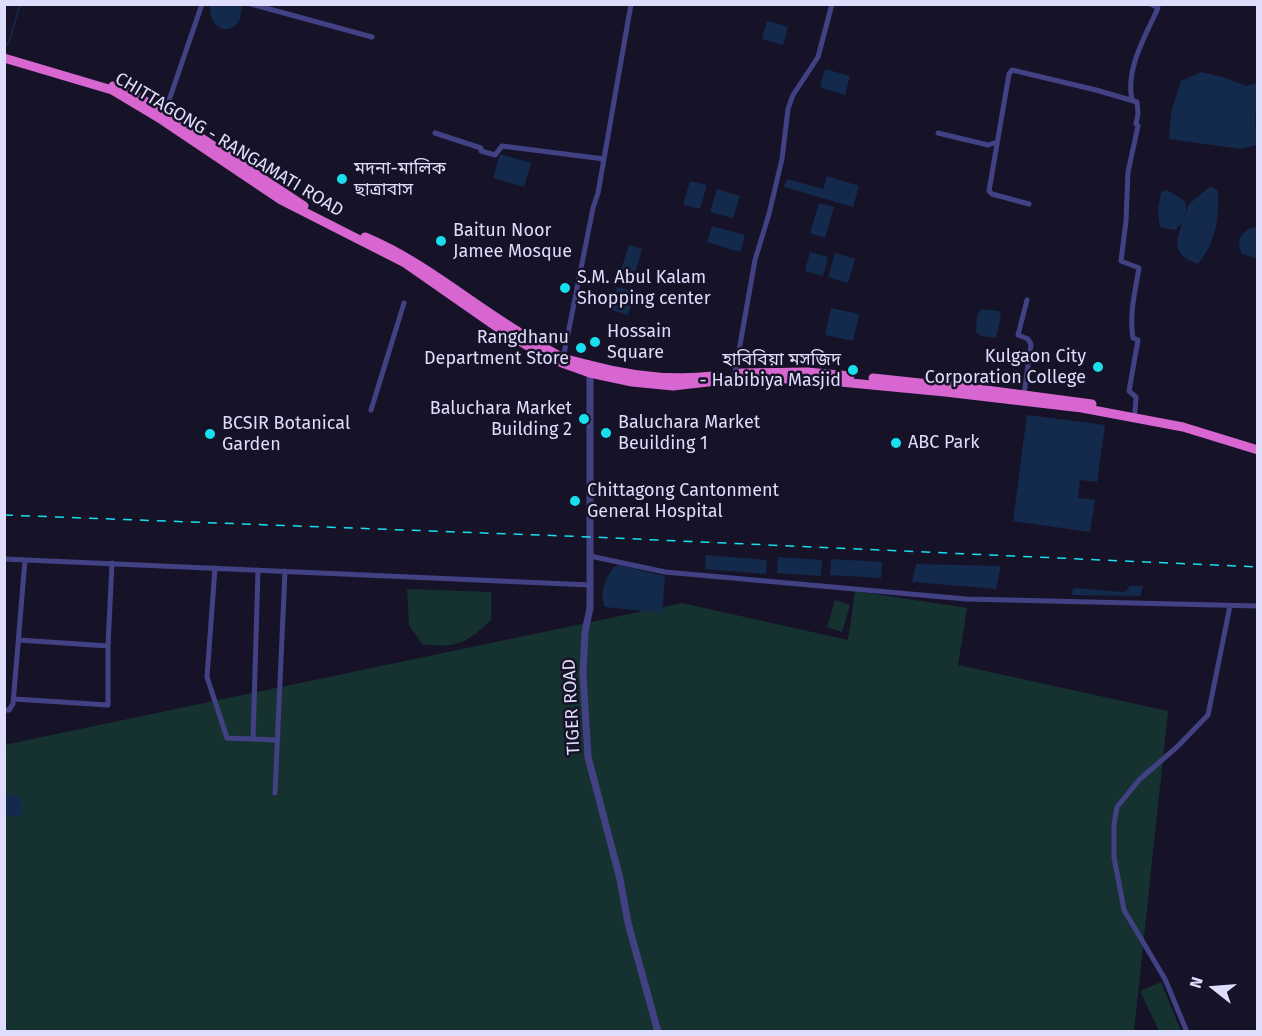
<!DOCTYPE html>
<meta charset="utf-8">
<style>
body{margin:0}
#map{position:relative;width:1262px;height:1036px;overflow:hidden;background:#161329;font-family:"Fira Sans",sans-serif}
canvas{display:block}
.frame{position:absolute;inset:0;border:6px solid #dfddfc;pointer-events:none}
.north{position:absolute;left:1184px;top:958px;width:60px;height:60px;-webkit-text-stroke:4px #161329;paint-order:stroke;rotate:287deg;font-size:16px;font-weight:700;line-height:24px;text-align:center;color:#dfddfc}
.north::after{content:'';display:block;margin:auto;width:21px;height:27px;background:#dfddfc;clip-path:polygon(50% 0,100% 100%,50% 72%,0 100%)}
</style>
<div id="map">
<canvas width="1262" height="1036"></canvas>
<div class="frame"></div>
<div class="north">N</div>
</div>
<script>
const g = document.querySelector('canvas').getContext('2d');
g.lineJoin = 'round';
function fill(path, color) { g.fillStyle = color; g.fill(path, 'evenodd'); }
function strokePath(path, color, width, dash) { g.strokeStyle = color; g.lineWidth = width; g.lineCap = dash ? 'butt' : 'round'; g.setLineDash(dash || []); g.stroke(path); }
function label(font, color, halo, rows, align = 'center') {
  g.font = font + ' "Fira Sans","Noto Sans Bengali",sans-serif'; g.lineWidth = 5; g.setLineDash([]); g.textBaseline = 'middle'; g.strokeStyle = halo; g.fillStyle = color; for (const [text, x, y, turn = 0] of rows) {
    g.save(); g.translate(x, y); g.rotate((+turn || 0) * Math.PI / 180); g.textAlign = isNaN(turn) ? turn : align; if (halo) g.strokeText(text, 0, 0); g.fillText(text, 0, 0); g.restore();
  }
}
fill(new Path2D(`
 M 407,589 L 491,592 L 491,620 C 467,643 456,649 422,644 L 409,625 Z
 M 855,591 L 967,608 L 958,665 L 1168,711 L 1134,1031 L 5,1031 L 4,745 L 682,603 L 848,640 Z
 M 835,600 L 850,605 L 842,632 L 827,627 Z
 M 1161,982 L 1181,1031 L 1159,1031 L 1140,991 Z`), '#163230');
fill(new Path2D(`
 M 211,5 L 240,5 L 242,7 C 241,12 241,21 236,25 C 223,37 207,22 211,5 Z
 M 767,21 L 788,27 L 783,45 L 762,39 Z
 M 825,69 L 850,76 L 845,95 L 820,87 Z
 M 1201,72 L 1226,78 L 1246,86 L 1257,83 L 1257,112 L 1255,115 L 1257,145 L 1241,149 L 1169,139 L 1171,113 L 1181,81 Z
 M 500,154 L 531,163 L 524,187 L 493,178 Z
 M 827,176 L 859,186 L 853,207 L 784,187 L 787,179 L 823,189 Z
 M 690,181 L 707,185 L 700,209 L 683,205 Z
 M 1211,186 L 1218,191 C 1219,218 1216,242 1198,264 C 1173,255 1175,245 1182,223 L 1175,230 L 1160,227 L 1158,211 L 1161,192 L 1167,190 L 1185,201 L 1186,210 L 1183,221 L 1189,204 Z
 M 717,189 L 740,196 L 733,218 L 710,212 Z
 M 819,203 L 834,207 L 825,238 L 810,233 Z
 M 712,226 L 745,235 L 740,252 L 707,242 Z
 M 1254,227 L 1257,228 L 1257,257 L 1255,258 L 1242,254 C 1236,241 1240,232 1254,227 Z
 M 629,245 L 642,249 L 635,274 L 621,270 Z
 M 810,252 L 828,257 L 823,276 L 805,271 Z
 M 835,253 L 855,259 L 848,283 L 828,277 Z
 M 617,287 L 635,292 L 628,315 L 611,310 Z
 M 831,308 L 859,314 L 853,341 L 825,335 Z
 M 981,309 L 999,311 L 1001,316 L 996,338 L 981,336 L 976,332 L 977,316 Z
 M 1027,415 L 1105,425 L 1097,482 L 1080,480 L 1078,498 L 1095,500 L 1090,532 L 1013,521 Z
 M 706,555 L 767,560 L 766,574 L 705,569 Z
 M 778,557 L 822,560 L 821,576 L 777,573 Z
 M 831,559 L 882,562 L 881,578 L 830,575 Z
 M 916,564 L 1001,566 L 996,589 L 912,582 Z
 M 619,565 L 665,576 L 662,613 L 605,607 C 599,593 605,579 614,567 Z
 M 1130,586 L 1143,586 L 1140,596 L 1072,595 L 1073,588 L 1122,592 L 1126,591 Z
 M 4,794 L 21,797 L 22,816 L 5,816 Z`), '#132a4c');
strokePath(new Path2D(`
 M 4,48 L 9,42 L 20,4`), '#132a4c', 1.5);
strokePath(new Path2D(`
 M 251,4 L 372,37
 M 1132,100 C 1125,69 1146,35 1158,8 L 1151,4
 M 164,115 L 202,4
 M 435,133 L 481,148 L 481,151 L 495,155 L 502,146 L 604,159
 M 938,133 L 988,145 L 997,142
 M 1029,204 L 992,194 L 989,191 L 1009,74 L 1012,70 L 1096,90 L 1137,102 L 1138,114 L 1136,124 L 1138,126 L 1128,172 L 1126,221 L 1121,261 L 1139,268 C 1135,293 1129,313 1133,338 L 1138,340 L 1129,391 L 1136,397 L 1135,412
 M 563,359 L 593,208 L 598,193 L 631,4
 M 734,379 L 755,260 L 769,214 L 782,159 L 788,109 L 793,95 L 818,57 L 832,4
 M 1024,394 L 1031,344 L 1028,339 L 1018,335 L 1027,300
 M 371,410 L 404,303
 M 590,556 L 665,572 L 966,599 L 1258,606
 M 4,559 L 590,585
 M 215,568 L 207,677 L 227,738 L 277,740
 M 19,640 L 108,646
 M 14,699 L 108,705 L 108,646 L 112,563
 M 4,710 L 9,710 L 13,704 L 25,560
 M 253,739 L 258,570
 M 275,793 L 285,571
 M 1187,1032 L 1165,979 L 1124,910 L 1114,857 L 1114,824 L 1117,807 L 1139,780 L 1178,746 L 1208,715 L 1230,606`), '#424184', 5);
strokePath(new Path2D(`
 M 590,373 L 590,608 L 585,632 L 583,674 L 588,757 L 620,879 L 628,923 L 658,1032`), '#424184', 7);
strokePath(new Path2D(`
 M 4,58 L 112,90 L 162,120 L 281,200 L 405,263 L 504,332 L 531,348 L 562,363 L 590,373 L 632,382 L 673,386 L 734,379 L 809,379 L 945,392 L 1082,408 L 1183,427 L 1258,450
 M 113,86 L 128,92 L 147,102 L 304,206
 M 365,237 C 423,261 470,303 524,335 C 537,342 550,352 564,358 C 572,361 582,363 590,365 C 631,376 670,381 713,376
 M 741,373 L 807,372 L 850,376
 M 873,378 L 986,390 L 1092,404`), '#d866d0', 9);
strokePath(new Path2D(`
 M 4,515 L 591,537 L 1258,567`), '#17dfee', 1.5, [9, 8]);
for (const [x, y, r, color] of [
 [342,179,6,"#17dfee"],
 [441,241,6,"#17dfee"],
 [565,288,6,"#17dfee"],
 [595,342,6,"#17dfee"],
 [581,348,6,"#17dfee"],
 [1098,367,6,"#17dfee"],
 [853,370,6,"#17dfee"],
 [584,419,6,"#17dfee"],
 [606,433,6,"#17dfee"],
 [210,434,6,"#17dfee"],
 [896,443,6,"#17dfee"],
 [575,501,6,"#17dfee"]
]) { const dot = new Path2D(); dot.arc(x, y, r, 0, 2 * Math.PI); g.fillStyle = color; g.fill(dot); strokePath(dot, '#161329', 2); }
label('18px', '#dfddfc', '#161329', [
 ["CHITTAGONG - RANGAMATI ROAD",229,145,31],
 ["TIGER ROAD",572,707,-93]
]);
label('18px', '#dfddfc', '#161329', [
 ["মদনা-মালিক",354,169],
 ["ছাত্রাবাস",354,190],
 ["Baitun Noor",453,231],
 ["Jamee Mosque",453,252],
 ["S.M. Abul Kalam",577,278],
 ["Shopping center",577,299],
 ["Hossain",607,332],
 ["Square",607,353],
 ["Rangdhanu",569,338,"right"],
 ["Department Store",569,359,"right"],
 ["Kulgaon City",1086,357,"right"],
 ["Corporation College",1086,378,"right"],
 ["হাবিবিয়া মসজিদ",841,360,"right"],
 ["- Habibiya Masjid",841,381,"right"],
 ["Baluchara Market",572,409,"right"],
 ["Building 2",572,430,"right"],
 ["Baluchara Market",618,423],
 ["Beuilding 1",618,444],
 ["BCSIR Botanical",222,424],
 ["Garden",222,445],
 ["ABC Park",908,443],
 ["Chittagong Cantonment",587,491],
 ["General Hospital",587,512]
], 'left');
</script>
